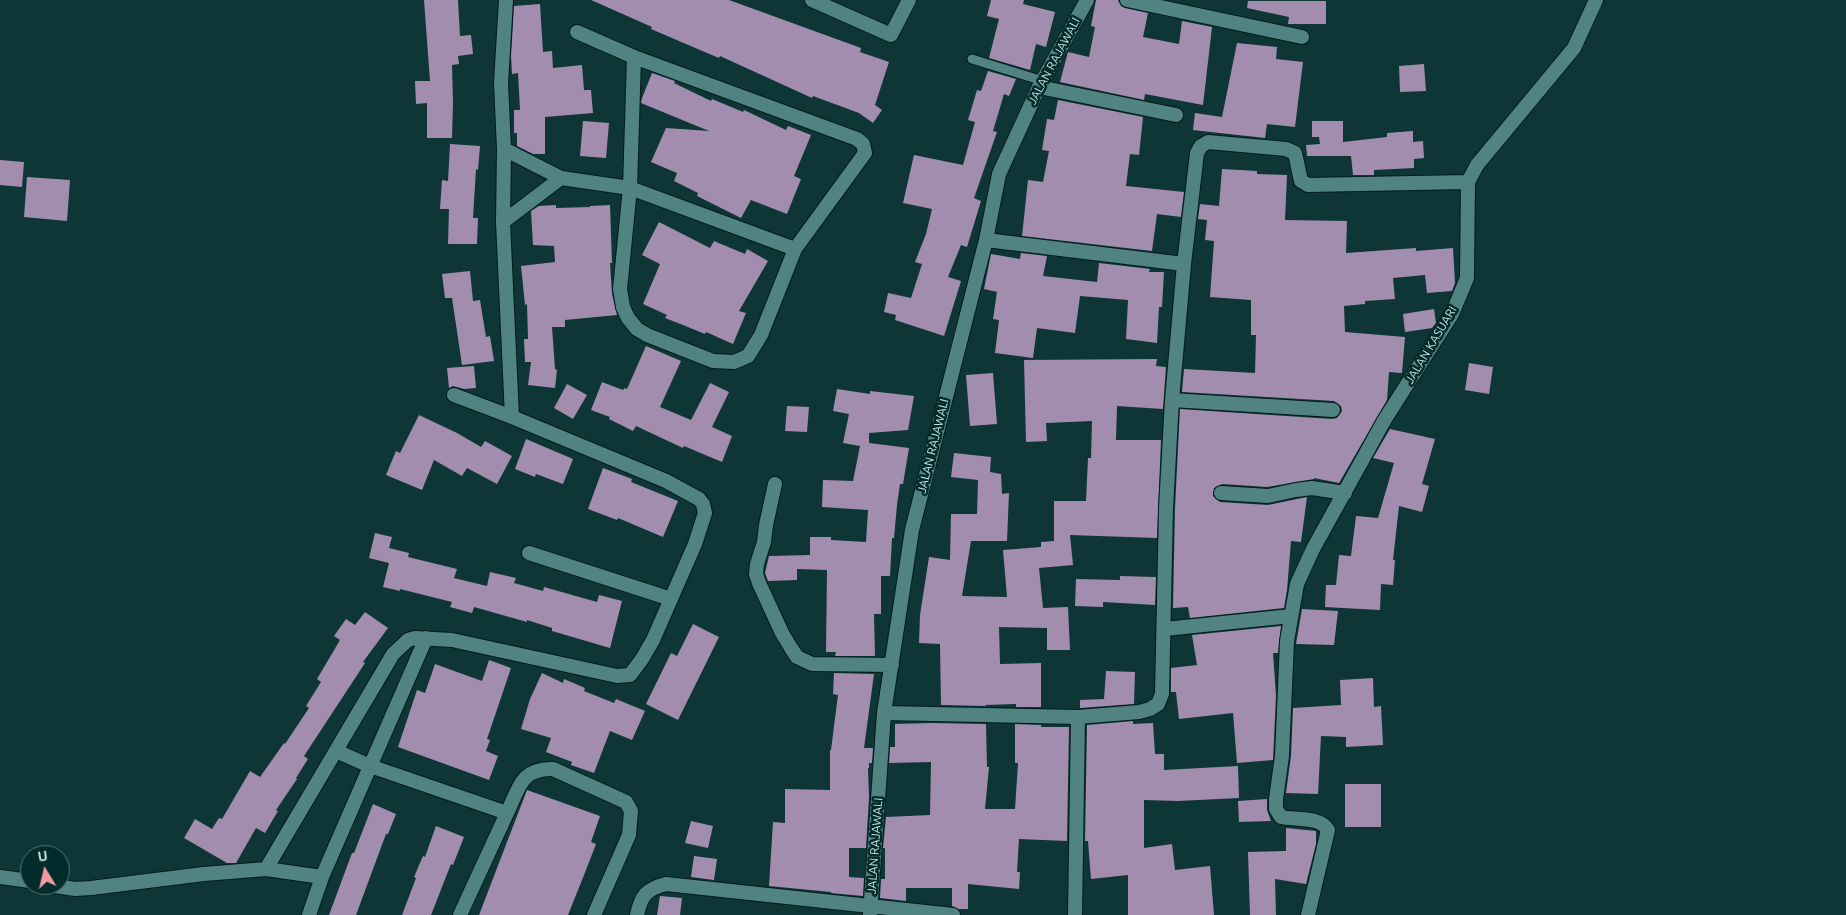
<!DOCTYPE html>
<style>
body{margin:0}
#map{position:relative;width:1846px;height:915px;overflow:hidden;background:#0e3636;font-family:Ubuntu,sans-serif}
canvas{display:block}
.north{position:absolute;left:20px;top:845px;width:50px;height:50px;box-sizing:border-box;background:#022c2b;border:1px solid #507473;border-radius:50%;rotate:351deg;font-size:14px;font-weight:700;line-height:20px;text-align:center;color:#c6e0df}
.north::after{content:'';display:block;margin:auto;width:18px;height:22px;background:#f49aa3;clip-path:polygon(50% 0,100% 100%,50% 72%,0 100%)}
</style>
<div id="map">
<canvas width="1846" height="915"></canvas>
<div class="north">U</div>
</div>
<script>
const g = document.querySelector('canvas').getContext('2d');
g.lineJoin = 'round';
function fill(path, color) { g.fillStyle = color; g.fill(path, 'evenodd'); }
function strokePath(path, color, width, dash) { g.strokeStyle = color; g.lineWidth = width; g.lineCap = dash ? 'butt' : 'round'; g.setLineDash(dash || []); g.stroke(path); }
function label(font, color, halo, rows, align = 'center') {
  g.font = font + ' Ubuntu,sans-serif'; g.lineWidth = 5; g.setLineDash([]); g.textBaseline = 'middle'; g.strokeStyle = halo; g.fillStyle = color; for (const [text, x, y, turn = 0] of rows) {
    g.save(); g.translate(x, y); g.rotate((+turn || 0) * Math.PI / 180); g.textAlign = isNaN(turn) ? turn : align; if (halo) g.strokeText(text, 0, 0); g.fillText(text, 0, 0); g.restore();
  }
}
fill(new Path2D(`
 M 424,0 L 458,0 L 460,36 L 471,35 L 473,54 L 458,56 L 459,64 L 452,65 L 453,103 L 452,138 L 427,138 L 427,103 L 416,104 L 415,81 L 430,81 Z
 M 591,0 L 729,0 L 861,48 L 860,52 L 889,62 L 875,105 L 882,110 L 873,123 L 859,113 L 813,96 L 812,98 L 720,56 L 719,58 L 700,50 L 651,29 L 652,27 Z
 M 991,0 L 1024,0 L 1023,4 L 1055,12 L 1046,47 L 1036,44 L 1030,70 L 989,58 L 999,19 L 987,16 Z
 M 1096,0 L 1118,0 L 1121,6 L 1125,8 L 1148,13 L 1143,37 L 1179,44 L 1182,21 L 1212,27 L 1203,105 L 1145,94 L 1144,100 L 1060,82 L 1068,52 L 1089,57 L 1095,27 L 1091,26 Z
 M 1248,1 L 1326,1 L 1326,24 L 1288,24 L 1289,17 L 1247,8 Z
 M 540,4 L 543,52 L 552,51 L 553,68 L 582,65 L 584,90 L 591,90 L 593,113 L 545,117 L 545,154 L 533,154 L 517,146 L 517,133 L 514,133 L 514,110 L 520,110 L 518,73 L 512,74 L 511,56 L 514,6 Z
 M 1237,43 L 1277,47 L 1276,59 L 1303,62 L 1295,127 L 1267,124 L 1265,138 L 1193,130 L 1195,113 L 1222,117 Z
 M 1424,64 L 1426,91 L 1400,92 L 1399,66 Z
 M 988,71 L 1016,79 L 1009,96 L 1004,94 L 993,131 L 997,132 L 974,198 L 981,201 L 967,247 L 961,245 L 948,277 L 961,281 L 944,336 L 895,320 L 896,315 L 884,312 L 888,293 L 911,298 L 922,264 L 915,262 L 926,234 L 932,209 L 903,203 L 914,155 L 963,165 L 975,122 L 968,120 L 977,90 L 981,91 Z
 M 652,73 L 675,81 L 674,83 L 711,101 L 712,99 L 743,112 L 744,110 L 786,130 L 788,126 L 811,135 L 794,176 L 801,179 L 787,214 L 751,200 L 741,218 L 697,196 L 698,193 L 674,181 L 677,173 L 651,162 L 666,128 L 709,131 L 641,103 L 642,98 Z
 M 1058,100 L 1143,117 L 1139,155 L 1130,154 L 1126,186 L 1184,192 L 1181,217 L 1157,214 L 1152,251 L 1022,236 L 1028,180 L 1043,182 L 1049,151 L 1042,150 L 1047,119 L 1054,120 Z
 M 583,121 L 609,123 L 606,158 L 580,156 Z
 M 1312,121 L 1343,121 L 1343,142 L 1387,137 L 1387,133 L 1413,131 L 1413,142 L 1423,141 L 1424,158 L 1414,159 L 1414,168 L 1374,170 L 1374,175 L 1353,175 L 1351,156 L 1307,156 L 1306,145 L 1320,144 L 1319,137 L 1312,137 Z
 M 450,144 L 480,146 L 478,170 L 476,169 L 473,218 L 478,218 L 477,244 L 448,244 L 449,209 L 440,209 L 442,180 L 448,181 Z
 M 0,160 L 24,162 L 22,187 L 0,185 Z
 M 1222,169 L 1257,171 L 1257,174 L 1287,175 L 1285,220 L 1347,221 L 1346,253 L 1416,248 L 1416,251 L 1453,248 L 1455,283 L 1452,291 L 1427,293 L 1425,275 L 1393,278 L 1395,299 L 1365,301 L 1365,304 L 1344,306 L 1345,332 L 1405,337 L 1402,373 L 1389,372 L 1387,400 L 1339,483 L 1314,478 L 1314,479 L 1267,487 L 1222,484 L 1214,488 L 1213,496 L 1220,502 L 1268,505 L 1307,497 L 1301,542 L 1291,541 L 1287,590 L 1284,608 L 1190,618 L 1188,607 L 1173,608 L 1175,508 L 1180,409 L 1332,419 L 1337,418 L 1342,411 L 1341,406 L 1334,401 L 1182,392 L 1184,369 L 1255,373 L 1256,335 L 1251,335 L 1251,300 L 1210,297 L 1214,241 L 1205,240 L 1207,220 L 1198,219 L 1200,204 L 1219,206 Z
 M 27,177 L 70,180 L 67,221 L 24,217 Z
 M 556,205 L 556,208 L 590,207 L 590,206 L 610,205 L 612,263 L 610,263 L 612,294 L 617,315 L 565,320 L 565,327 L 552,327 L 555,369 L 557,370 L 555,388 L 528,385 L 531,362 L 525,362 L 524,339 L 528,339 L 527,304 L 525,305 L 521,266 L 555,262 L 554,246 L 533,245 L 531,211 L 539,206 Z
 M 659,222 L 710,248 L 714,241 L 745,254 L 747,249 L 768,261 L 739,311 L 746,313 L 733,344 L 706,332 L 705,334 L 683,325 L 665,318 L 667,315 L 643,304 L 660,264 L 642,255 Z
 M 1021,253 L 1047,256 L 1043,276 L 1097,282 L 1099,263 L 1150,269 L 1149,272 L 1164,272 L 1162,307 L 1159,307 L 1157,343 L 1126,339 L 1128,300 L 1080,296 L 1075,333 L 1037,328 L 1033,358 L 995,353 L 999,320 L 993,319 L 997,292 L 984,289 L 991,254 L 1020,259 Z
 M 470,271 L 473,301 L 480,300 L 486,337 L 490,336 L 494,361 L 462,365 L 452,298 L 445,298 L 442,274 Z
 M 1434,309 L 1436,323 L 1432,328 L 1405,332 L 1403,314 Z
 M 646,346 L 681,361 L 660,407 L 691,420 L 710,383 L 729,392 L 712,427 L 732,436 L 722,462 L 684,446 L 683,448 L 636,426 L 633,431 L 609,419 L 610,417 L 591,410 L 602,382 L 623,390 L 625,388 L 627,389 Z
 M 1157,359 L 1156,366 L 1166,367 L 1163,409 L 1117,406 L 1116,440 L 1161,440 L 1157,538 L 1070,535 L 1073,565 L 1039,568 L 1043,608 L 1068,607 L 1070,650 L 1047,650 L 1047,628 L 999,627 L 1000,664 L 1041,663 L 1041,707 L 1016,707 L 1016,704 L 985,705 L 986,706 L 941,705 L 940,644 L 919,643 L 920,615 L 929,557 L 950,560 L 951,514 L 977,514 L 978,480 L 951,477 L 954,453 L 991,457 L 990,472 L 1001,474 L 1002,494 L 1009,493 L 1007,541 L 971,541 L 962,596 L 1007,597 L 1003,550 L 1041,547 L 1041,542 L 1054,541 L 1054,501 L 1086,501 L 1088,458 L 1091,458 L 1092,421 L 1046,423 L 1047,441 L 1026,442 L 1024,360 Z
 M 1469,363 L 1493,367 L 1489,394 L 1465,390 Z
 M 474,366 L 476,388 L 464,389 L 453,386 L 449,388 L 447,368 Z
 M 993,373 L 997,424 L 970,426 L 966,375 Z
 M 567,384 L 587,395 L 573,419 L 554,408 Z
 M 837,389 L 870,394 L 870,391 L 914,396 L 908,430 L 869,433 L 869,443 L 909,448 L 903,484 L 900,484 L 897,505 L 894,538 L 892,538 L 890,576 L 881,576 L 881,614 L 874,614 L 875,656 L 835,656 L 836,652 L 826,652 L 827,570 L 797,569 L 797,580 L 768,581 L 765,573 L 769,556 L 810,555 L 810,537 L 831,537 L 831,540 L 866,542 L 868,510 L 822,507 L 823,480 L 853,481 L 860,446 L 843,443 L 849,414 L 833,411 Z
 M 787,406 L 809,407 L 807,432 L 785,431 Z
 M 419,415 L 457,433 L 481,447 L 485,441 L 512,456 L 497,484 L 467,468 L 462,476 L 434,460 L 422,490 L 386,475 L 396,451 L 400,453 Z
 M 1390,429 L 1435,439 L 1422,484 L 1429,486 L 1422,512 L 1399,506 L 1393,560 L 1395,560 L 1393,585 L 1381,584 L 1380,610 L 1325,607 L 1326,585 L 1336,585 L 1339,555 L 1351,556 L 1356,516 L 1378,518 L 1394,463 L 1373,458 Z
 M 526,439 L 573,459 L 563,484 L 536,474 L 535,477 L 515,469 Z
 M 603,468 L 632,479 L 631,482 L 678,501 L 663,537 L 618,518 L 617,520 L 588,509 Z
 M 375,533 L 392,537 L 389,548 L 409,553 L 408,557 L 457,569 L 454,578 L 487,586 L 490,572 L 516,578 L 514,583 L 543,591 L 544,587 L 597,602 L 599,595 L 622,601 L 610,648 L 552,631 L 552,628 L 527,620 L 527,622 L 474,607 L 472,613 L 450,607 L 452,602 L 400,589 L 400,591 L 383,587 L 389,563 L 369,558 Z
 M 1120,576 L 1156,577 L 1155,605 L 1103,602 L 1103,607 L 1075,606 L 1076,579 L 1120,580 Z
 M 1302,609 L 1338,611 L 1334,645 L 1296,644 Z
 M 365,612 L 388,628 L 363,662 L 365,663 L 304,756 L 308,759 L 296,778 L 297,779 L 276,810 L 278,811 L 265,833 L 256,828 L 236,863 L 227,863 L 184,838 L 195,819 L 212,829 L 219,818 L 222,819 L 250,771 L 260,777 L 284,743 L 285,744 L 309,708 L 306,706 L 321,682 L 317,679 L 340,640 L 334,636 L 346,619 L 355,625 Z
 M 693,624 L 719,637 L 678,720 L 646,704 L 671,653 L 677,656 Z
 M 1281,626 L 1278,653 L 1273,653 L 1276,696 L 1273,760 L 1237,763 L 1233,713 L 1179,719 L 1176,692 L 1171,692 L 1171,668 L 1197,665 L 1192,635 Z
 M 489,660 L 511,668 L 487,739 L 490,740 L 486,751 L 498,756 L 489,780 L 398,747 L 417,690 L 425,693 L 435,664 L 482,681 Z
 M 1106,671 L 1135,672 L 1134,704 L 1080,708 L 1080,700 L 1104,699 Z
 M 542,673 L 563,683 L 564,679 L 585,688 L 584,691 L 614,703 L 616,699 L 645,711 L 632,740 L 610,731 L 594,773 L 571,765 L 572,762 L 546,752 L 551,738 L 521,729 L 530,699 Z
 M 834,673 L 874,674 L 864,748 L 873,748 L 872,763 L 869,763 L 869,768 L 868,768 L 869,798 L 866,848 L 849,848 L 849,877 L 864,878 L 863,896 L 831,893 L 831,892 L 769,886 L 773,822 L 785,823 L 785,789 L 830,790 L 830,750 L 831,750 L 838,695 L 833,694 Z
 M 1373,678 L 1374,707 L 1381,706 L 1383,745 L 1346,747 L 1346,737 L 1321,736 L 1318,794 L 1286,793 L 1291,756 L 1293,708 L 1341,705 L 1340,680 Z
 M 1133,721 L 1133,724 L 1153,723 L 1155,754 L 1164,754 L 1164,770 L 1238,766 L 1239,798 L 1178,801 L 1144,800 L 1144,848 L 1172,844 L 1175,870 L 1210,866 L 1214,915 L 1128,915 L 1128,875 L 1091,879 L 1088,841 L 1085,841 L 1087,725 Z
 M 932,723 L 986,724 L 987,767 L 989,767 L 985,809 L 1015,809 L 1018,763 L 1015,763 L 1015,724 L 1041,725 L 1041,727 L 1069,727 L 1067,841 L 1019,839 L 1017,872 L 1020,872 L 1019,889 L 968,884 L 968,909 L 959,909 L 952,906 L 952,888 L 906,888 L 906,901 L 880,898 L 881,879 L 885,879 L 885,848 L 883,848 L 886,817 L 930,815 L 931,762 L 889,763 L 890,747 L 895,747 L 895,724 Z
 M 1345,784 L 1381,784 L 1381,827 L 1345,827 Z
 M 527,790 L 600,816 L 591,842 L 596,844 L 586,870 L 568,915 L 479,915 Z
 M 1267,799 L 1267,810 L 1271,821 L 1239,822 L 1238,801 Z
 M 373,804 L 396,814 L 388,834 L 386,834 L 356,915 L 329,915 L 352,853 L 354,853 Z
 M 691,821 L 713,826 L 708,848 L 685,843 Z
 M 436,826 L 464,837 L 453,865 L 451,864 L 431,915 L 402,915 L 416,878 L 414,877 L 423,856 L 425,857 Z
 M 1286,828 L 1316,831 L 1316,844 L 1306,884 L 1275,879 L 1276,915 L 1250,915 L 1248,852 L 1286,851 Z
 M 694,856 L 717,859 L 714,880 L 691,877 Z
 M 660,896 L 682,898 L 680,915 L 657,915 Z`), '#a28dae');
const service = new Path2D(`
 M 972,59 L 1043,81`);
const minor = new Path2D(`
 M 506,0 L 501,83 L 504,149 L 503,222 L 512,417
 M 812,0 L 891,35 L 909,0
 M 1127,0 L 1302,37
 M 577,32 L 634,57 L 857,139 L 863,144 L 865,153 L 795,249 L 761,335 L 748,356 L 734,362 L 713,361 L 647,335 L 637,329 L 628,318 L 623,307 L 620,289 L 630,188 L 634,57
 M 1039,87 L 1176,115
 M 504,149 L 561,178 L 630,188 L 795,249
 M 503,222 L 561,178
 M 1184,264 L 1197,153 L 1201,146 L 1208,142 L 1286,149 L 1295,153 L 1301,181 L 1308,185 L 1468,182
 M 1172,400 L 1333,410
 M 775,484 L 766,525 L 764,542 L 757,564 L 756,574 L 759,583 L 782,633 L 791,648 L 797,657 L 812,664 L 892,665
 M 1221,493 L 1268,496 L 1296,490 L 1312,488 L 1345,493
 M 529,553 L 671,599
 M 1165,629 L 1291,616
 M 884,713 L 1078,717 L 1139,712 L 1150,709 L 1158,704 L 1162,694 L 1166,508 L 1172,400 L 1184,264 L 986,240
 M 336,751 L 370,766 L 507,813 L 460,915
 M 507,813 C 519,788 521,768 553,769 L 626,802 L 631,811 L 629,835 L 594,915
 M 266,869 L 393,654 L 408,640 L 415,638 L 452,640 L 617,676 L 630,675 L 642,659 L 653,640 L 695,544 L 705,513 L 703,504 L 699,499 L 666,481 L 512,417 L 454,395
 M 0,877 L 30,881
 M 49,885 L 75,889 L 91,888 L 204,874 L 266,869 L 322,877
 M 309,915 L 322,877 L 426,638
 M 637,915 C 641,896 646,889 666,884 L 953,915
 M 870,915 L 884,713 L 912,530 L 986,240 L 999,174 L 1039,87 L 1087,0
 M 1075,915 L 1078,717
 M 1308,915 L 1328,830 C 1320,816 1295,820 1281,817 L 1276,809 L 1276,799 L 1282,756 L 1287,641 L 1297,584 L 1313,549 L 1385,419 L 1452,314 L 1467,278 L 1468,182 L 1477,165 L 1574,48 L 1596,0`);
strokePath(service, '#021c1c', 11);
strokePath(minor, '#021c1c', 16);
strokePath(service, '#518382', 9);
strokePath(minor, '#518382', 14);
label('12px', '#c6e0df', '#022c2b', [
 ["JALAN RAJAWALI",1054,61,-62],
 ["JALAN KASUARI",1431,345,-59],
 ["JALAN RAJAWALI",933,446,-76],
 ["JALAN RAJAWALI",875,846,-86]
]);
</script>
